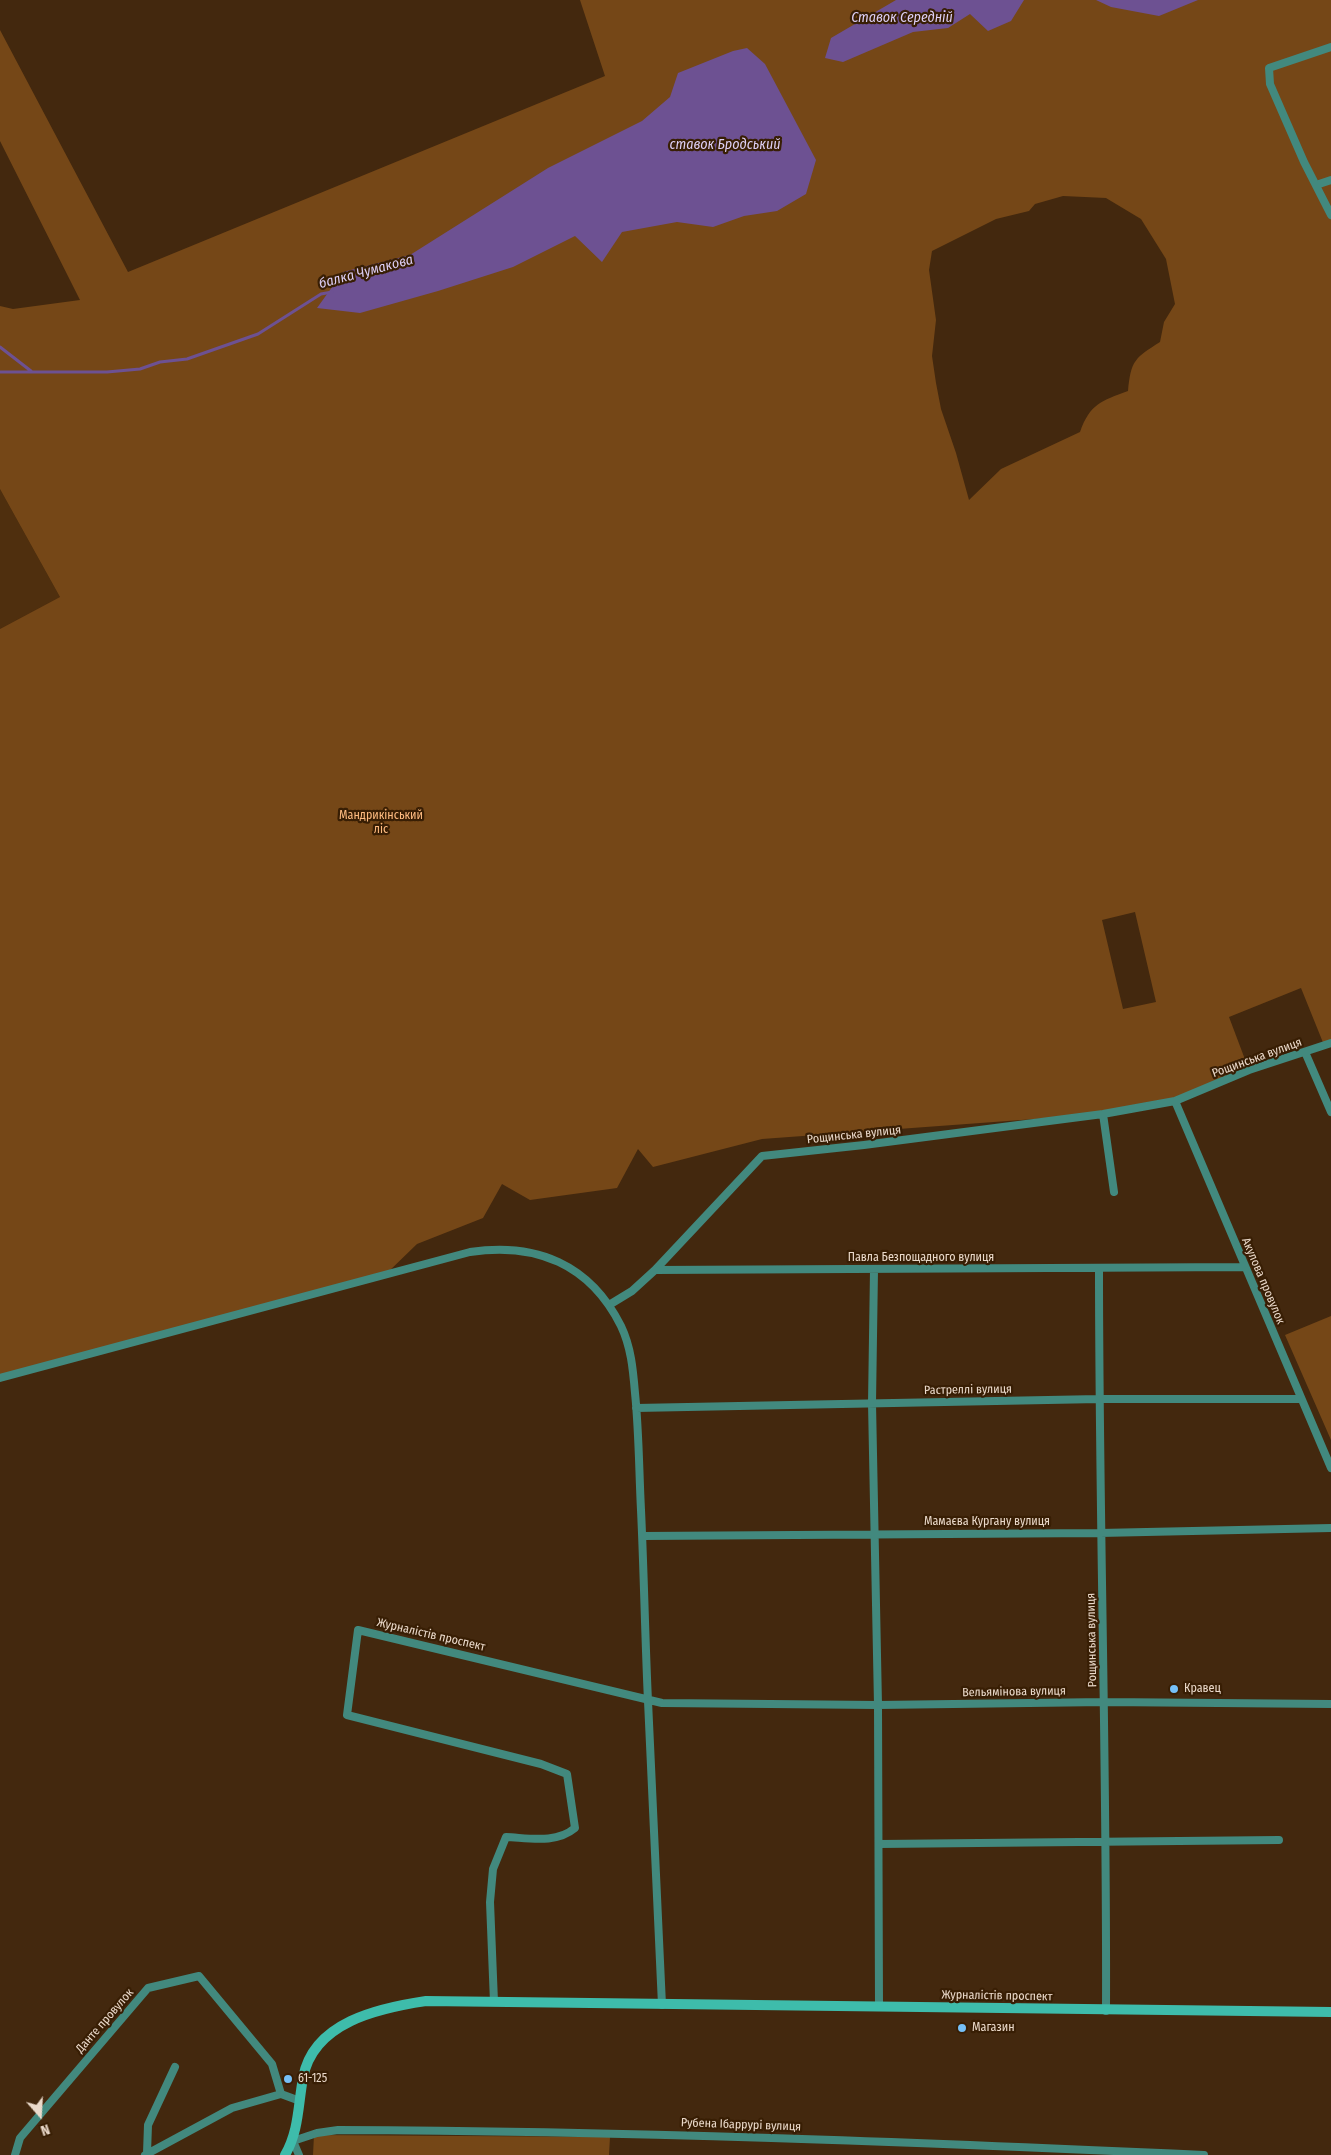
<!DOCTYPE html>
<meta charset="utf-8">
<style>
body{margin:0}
#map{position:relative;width:1331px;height:2155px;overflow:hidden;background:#43280e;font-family:"Fira Sans Condensed",sans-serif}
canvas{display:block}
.north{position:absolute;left:15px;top:2090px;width:50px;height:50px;-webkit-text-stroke:4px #381e04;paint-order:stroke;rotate:161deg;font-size:14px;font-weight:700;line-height:20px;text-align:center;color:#ebdacb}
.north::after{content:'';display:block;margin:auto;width:18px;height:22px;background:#ebdacb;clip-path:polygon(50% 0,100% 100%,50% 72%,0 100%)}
</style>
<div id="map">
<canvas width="1331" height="2155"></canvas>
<div class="north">N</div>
</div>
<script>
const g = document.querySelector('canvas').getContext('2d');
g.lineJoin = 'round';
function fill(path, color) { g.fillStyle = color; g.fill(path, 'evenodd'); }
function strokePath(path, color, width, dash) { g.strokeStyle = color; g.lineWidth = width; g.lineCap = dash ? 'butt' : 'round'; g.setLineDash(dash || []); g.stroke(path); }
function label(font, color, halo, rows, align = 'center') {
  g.font = font + ' "Fira Sans Condensed",sans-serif'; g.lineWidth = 4.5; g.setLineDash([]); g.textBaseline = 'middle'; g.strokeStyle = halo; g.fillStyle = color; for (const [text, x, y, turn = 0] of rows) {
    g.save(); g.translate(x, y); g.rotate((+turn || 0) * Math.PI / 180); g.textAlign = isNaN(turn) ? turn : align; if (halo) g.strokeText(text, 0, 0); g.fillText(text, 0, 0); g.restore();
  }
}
fill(new Path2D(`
 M 0,489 L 60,597 L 0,629 Z`), '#4f2f0e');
fill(new Path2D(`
 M 580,0 L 1331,0 L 1331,1043 L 1324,1045 L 1301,988 L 1229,1017 L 1249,1070 L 1175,1101 L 1103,1114 L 762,1139 L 653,1167 L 638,1149 L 617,1188 L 530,1200 L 502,1184 L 483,1218 L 417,1244 L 385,1275 L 0,1378 L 0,629 L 60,597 L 0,489 L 0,306 L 13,309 L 80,300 L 0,141 L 0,30 L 128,272 L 605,76 ZM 1063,196 L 1106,198 L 1141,219 L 1166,259 L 1175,304 L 1164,322 L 1160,342 C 1135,358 1131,360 1128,391 C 1101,401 1090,404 1080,432 L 1001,469 L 969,500 L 956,453 L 941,409 L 936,383 L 932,356 L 936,320 L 929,270 L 932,251 L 996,219 L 1029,211 L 1035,204 ZM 1135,912 L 1156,1002 L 1123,1009 L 1102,920 Z
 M 1331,1316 L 1331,1440 L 1285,1335 Z
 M 314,2135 L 610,2137 L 609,2155 L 313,2155 Z`), '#754717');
fill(new Path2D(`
 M 896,0 L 1024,0 L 1011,21 L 988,31 L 970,14 L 948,28 L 913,32 L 843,62 L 825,58 L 831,38 Z
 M 1096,0 L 1198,0 L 1159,16 L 1111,7 Z
 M 747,48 L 765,64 L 816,160 L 806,194 L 777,211 L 744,216 L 713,227 L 677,222 L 622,232 L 602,262 L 575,236 L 513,267 L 438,291 L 360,313 L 317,308 L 343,272 L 410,255 L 548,168 L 642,121 L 670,97 L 678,73 L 733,51 Z`), '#6d5192');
strokePath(new Path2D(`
 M 0,347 L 31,371
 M 0,372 L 107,372 L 140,369 L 160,362 L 187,359 L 258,334 L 321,294 L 332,292`), '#6d5192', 3);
strokePath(new Path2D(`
 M 1331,47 L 1269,68 L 1270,84 L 1304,162 L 1331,215
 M 1316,185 L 1331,180
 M 1305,1052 L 1331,1112
 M 1175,1101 L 1331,1468
 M 1103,1114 L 1114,1192
 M 1099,1269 C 1099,1516 1107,1764 1106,2011
 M 655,1270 L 762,1156 L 864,1145 L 1103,1114 L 1175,1101 L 1249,1070 L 1331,1043
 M 874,1270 L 872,1403 L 878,1705 L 879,2007
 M 609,1305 L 632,1291 L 655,1270 L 1245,1267
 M 0,1378 L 470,1252 C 536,1242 590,1264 621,1326 C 631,1347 633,1369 635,1393 C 639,1432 639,1471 641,1510 C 644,1574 645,1637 648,1701 C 652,1802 657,1903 662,2005
 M 636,1408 L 1099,1399 L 1301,1399
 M 643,1536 L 1100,1533 L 1331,1528
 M 879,1844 L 1279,1840
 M 494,2002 L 490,1902 L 493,1869 L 506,1837 C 529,1838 556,1844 575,1828 L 567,1774 L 541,1764 L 347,1715 L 358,1630 L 662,1703 L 878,1705 L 1105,1702 L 1331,1704
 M 147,2153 L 148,2125 L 175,2067
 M 15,2155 L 20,2138 L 148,1988 L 199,1976 L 272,2064 L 281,2094
 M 145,2155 L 232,2108 L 281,2094 L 300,2101
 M 299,2155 L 293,2141 L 317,2133 L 338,2130 C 627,2131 916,2142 1204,2155`), '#42897e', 8);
strokePath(new Path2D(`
 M 285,2155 C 299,2131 298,2105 303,2078 C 313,2022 379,2008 426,2001 L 1331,2012`), '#3ebcab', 10);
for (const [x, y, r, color] of [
 [1174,1689,5,"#76c0f7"],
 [962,2028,5,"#76c0f7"],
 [288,2079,5,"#76c0f7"]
]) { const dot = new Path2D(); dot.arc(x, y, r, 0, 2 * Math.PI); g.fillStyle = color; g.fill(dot); strokePath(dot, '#381e04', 2); }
label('12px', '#febb80', '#381e04', [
 ["Мандрикінський",381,816],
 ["ліс",381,830]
]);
label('12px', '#ebdacb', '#381e04', [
 ["Рощинська вулиця",1257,1058,-20],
 ["Рощинська вулиця",854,1135,-6],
 ["Павла Безпощадного вулиця",921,1258],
 ["Акулова провулок",1263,1281,67],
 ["Растреллі вулиця",968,1390,-1],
 ["Мамаєва Кургану вулиця",987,1522],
 ["Журналістів проспект",431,1635,13],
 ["Рощинська вулиця",1092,1640,-91],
 ["Вельямінова вулиця",1014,1692,-1],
 ["Журналістів проспект",997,1996,1],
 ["Данте провулок",105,2021,-49],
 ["Рубена Ібаррурі вулиця",741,2125,2]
]);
label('12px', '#ebdacb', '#381e04', [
 ["Кравец",1184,1689],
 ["Магазин",972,2028],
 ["61-125",298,2079]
], 'left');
label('italic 14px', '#ddcff5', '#381e04', [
 ["Ставок Середній",902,18],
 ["ставок Бродський",725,145],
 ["балка Чумакова",366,272,-15]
]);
</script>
